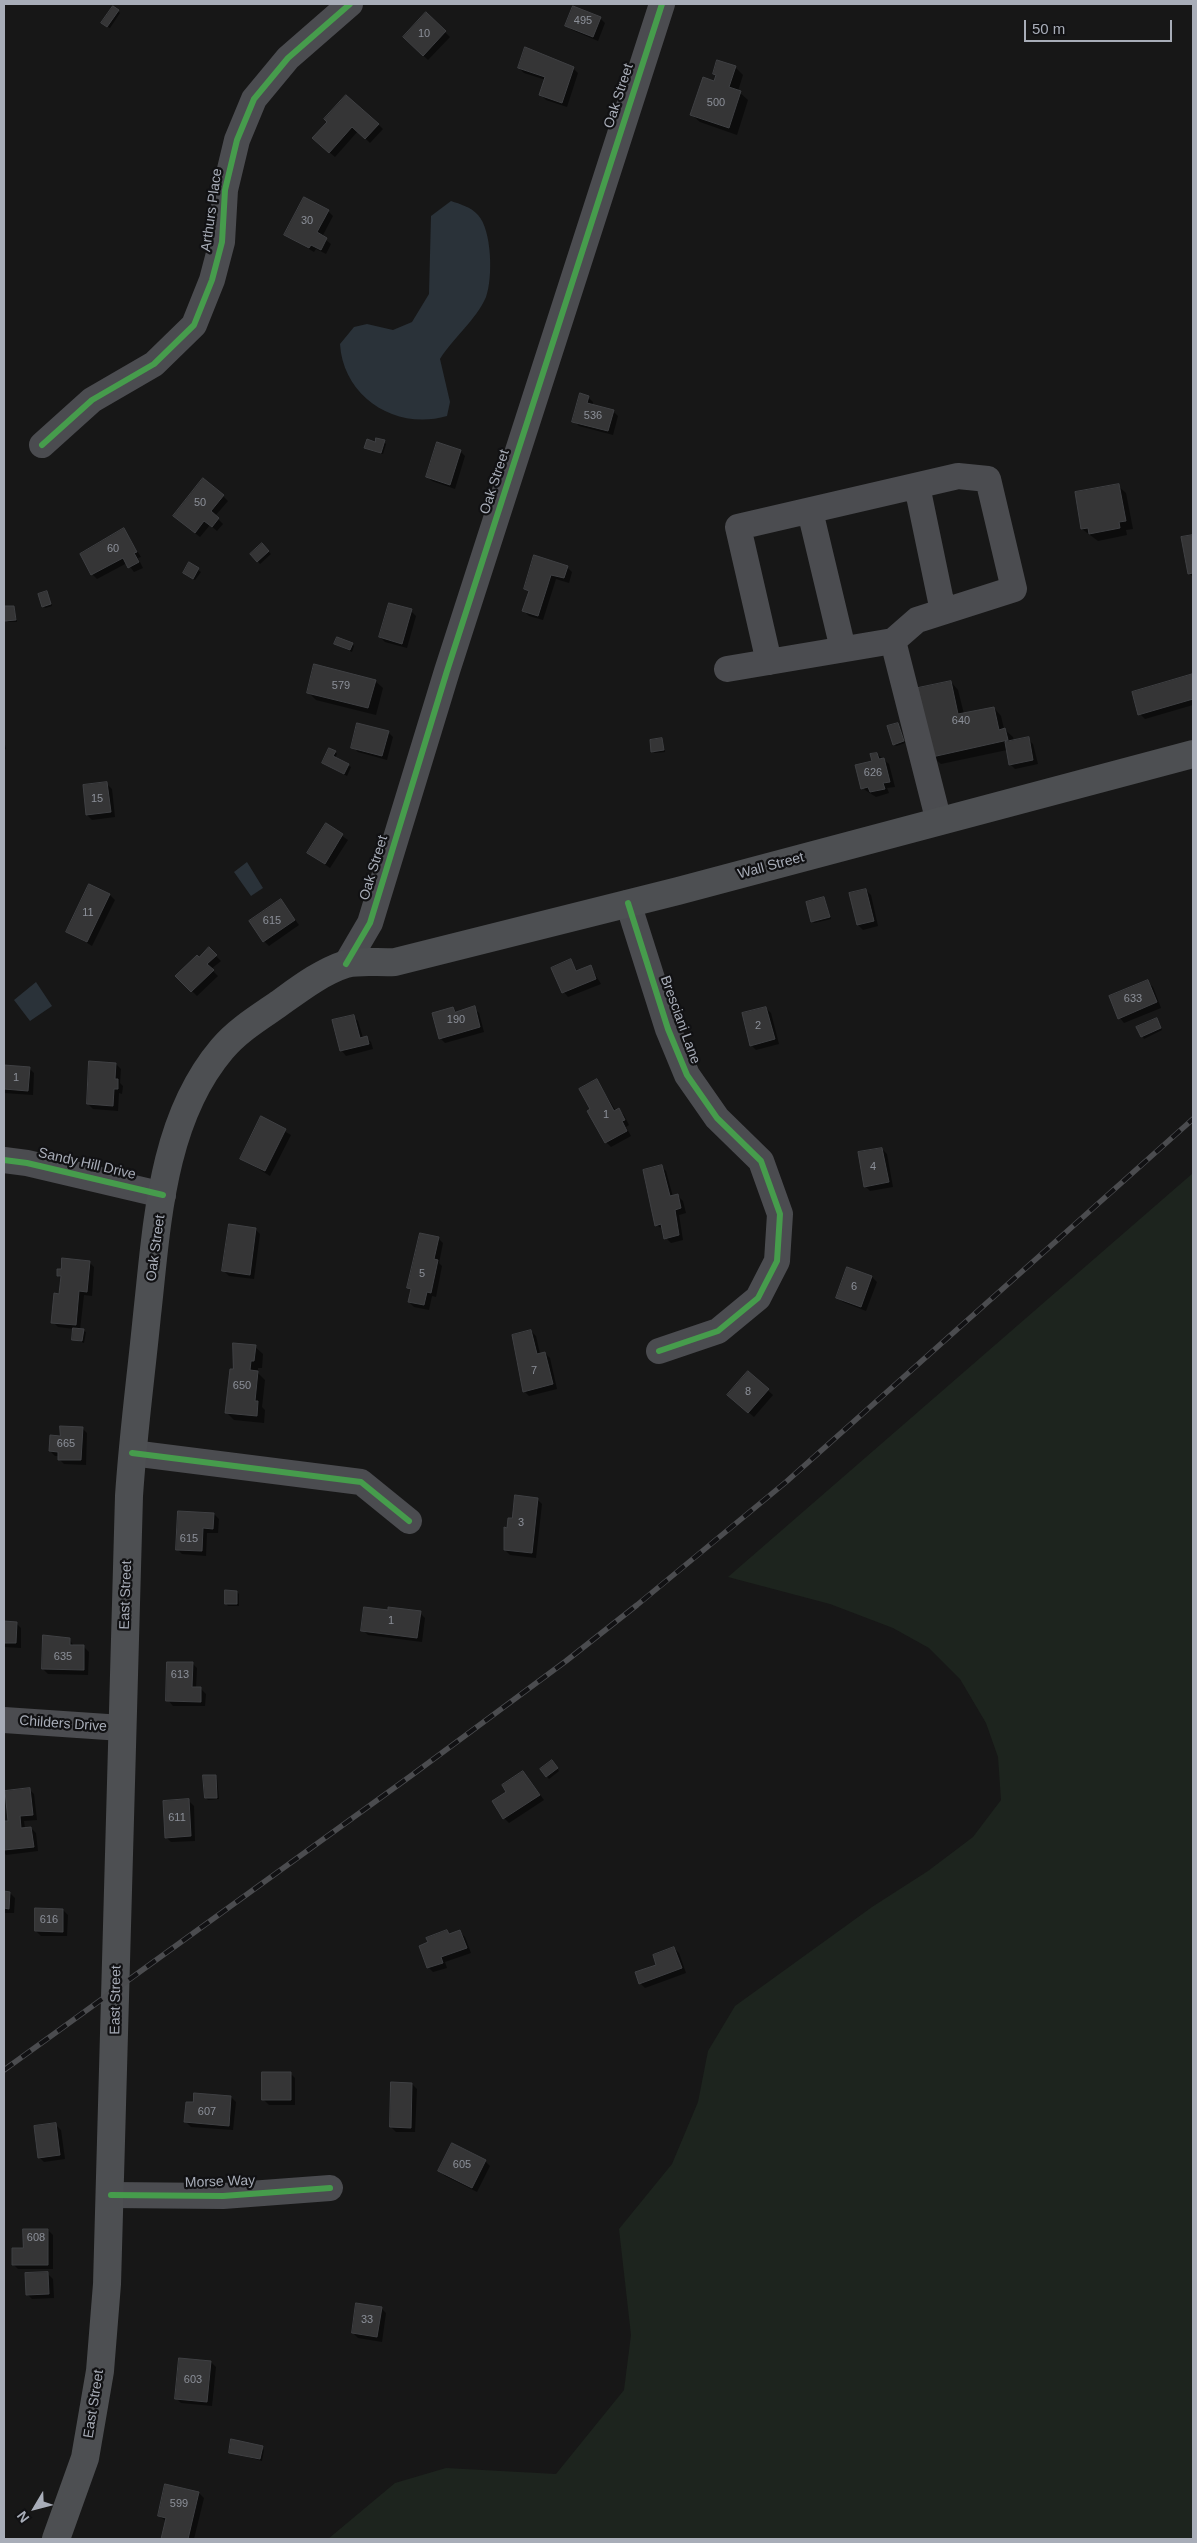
<!DOCTYPE html>
<style>
body{margin:0}
#map{position:relative;width:1197px;height:2543px;overflow:hidden;background:#171717;font-family:Helvetica,sans-serif}
canvas{display:block}
.frame{position:absolute;inset:0;border:5px solid #a8adb8;pointer-events:none}
.north{position:absolute;left:10px;top:2483px;width:50px;height:50px;-webkit-text-stroke:4px #111113;paint-order:stroke;rotate:233deg;font-size:14px;font-weight:700;line-height:20px;text-align:center;color:#a8adb8}
.north::after{content:'';display:block;margin:auto;width:18px;height:22px;background:#a8adb8;clip-path:polygon(50% 0,100% 100%,50% 72%,0 100%)}
.scale{position:absolute;left:1024px;top:20px;width:148px;height:22px;box-sizing:border-box;border:2px solid #a8adb8;border-top:0;padding-left:6px;font-size:15px;line-height:18px;white-space:nowrap;color:#a8adb8;-webkit-text-stroke:4px #111113;paint-order:stroke}
</style>
<div id="map">
<canvas width="1197" height="2543"></canvas>
<div class="frame"></div>
<div class="north">N</div>
<div class="scale">50 m</div>
</div>
<script>
const g = document.querySelector('canvas').getContext('2d');
g.lineJoin = 'round';
function fill(path, color) { g.fillStyle = color; g.fill(path, 'evenodd'); }
function strokePath(path, color, width, dash) { g.strokeStyle = color; g.lineWidth = width; g.lineCap = dash ? 'butt' : 'round'; g.setLineDash(dash || []); g.stroke(path); }
function label(font, color, halo, rows, align = 'center') {
  g.font = font + ' Helvetica,sans-serif'; g.lineWidth = 4.5; g.setLineDash([]); g.textBaseline = 'middle'; g.strokeStyle = halo; g.fillStyle = color; for (const [text, x, y, turn = 0] of rows) {
    g.save(); g.translate(x, y); g.rotate((+turn || 0) * Math.PI / 180); g.textAlign = isNaN(turn) ? turn : align; if (halo) g.strokeText(text, 0, 0); g.fillText(text, 0, 0); g.restore();
  }
}
fill(new Path2D(`
 M 1193,1173 L 1193,2539 L 328,2539 L 395,2483 L 446,2468 L 556,2474 L 624,2390 L 631,2335 L 619,2229 L 672,2164 L 698,2102 L 708,2051 L 735,2006 L 872,1907 L 928,1871 L 973,1837 L 1001,1800 L 998,1757 L 986,1723 L 960,1679 L 929,1648 L 893,1628 L 830,1604 L 728,1577 Z`), '#1d241e');
fill(new Path2D(`
 M 451,201 C 460,204 471,207 478,215 C 492,230 493,278 486,297 C 476,320 453,338 440,359 L 450,402 L 447,416 C 396,431 343,397 340,344 L 354,327 L 367,324 L 393,330 L 412,322 L 429,294 L 431,216 Z
 M 247,862 L 263,888 L 251,896 L 234,872 Z
 M 36,982 L 52,1006 L 30,1021 L 14,1000 Z`), '#2a3239');
fill(new Path2D(`
 M 114,8 L 120,13 L 110,28 L 105,25 Z
 M 426,14 L 450,37 L 428,60 L 404,37 Z
 M 600,18 L 605,23 L 598,41 L 572,30 L 567,26 Z
 M 735,67 L 743,75 L 738,91 L 748,100 L 737,135 L 700,122 L 692,115 L 715,83 L 717,77 L 714,74 Z
 M 519,68 L 573,68 L 578,73 L 567,107 L 546,100 L 541,95 L 546,80 L 524,73 Z
 M 329,122 L 378,124 L 383,129 L 370,143 L 358,131 L 335,157 L 319,143 Z
 M 328,211 L 333,216 L 322,237 L 331,244 L 326,254 L 316,249 L 314,252 L 285,235 Z
 M 588,397 L 593,402 L 592,406 L 613,411 L 618,416 L 613,435 L 579,426 L 574,421 Z
 M 384,442 L 386,444 L 383,454 L 366,447 Z
 M 460,451 L 465,456 L 455,489 L 432,481 L 427,476 Z
 M 1118,486 L 1126,493 L 1133,529 L 1126,530 L 1127,535 L 1098,541 L 1082,529 Z
 M 223,496 L 228,501 L 215,516 L 223,524 L 217,531 L 210,525 L 200,537 L 180,521 Z
 M 124,530 L 141,557 L 138,558 L 143,568 L 134,572 L 127,563 L 97,579 L 92,574 Z
 M 1193,537 L 1193,577 L 1189,573 L 1183,538 Z
 M 262,545 L 271,554 L 260,564 L 252,554 Z
 M 535,557 L 567,567 L 572,572 L 569,583 L 556,579 L 543,620 L 529,616 L 524,611 L 530,593 L 525,589 Z
 M 189,564 L 201,572 L 195,580 L 186,575 Z
 M 47,592 L 52,606 L 45,608 L 43,606 Z
 M 14,607 L 17,622 L 8,622 L 6,620 Z
 M 411,611 L 416,616 L 407,648 L 385,642 L 380,637 Z
 M 335,644 L 352,644 L 354,646 L 352,652 Z
 M 1193,676 L 1193,705 L 1145,719 L 1140,714 L 1133,693 Z
 M 375,681 L 383,688 L 376,715 L 316,700 L 308,692 Z
 M 951,682 L 958,690 L 964,714 L 994,708 L 1001,716 L 1004,729 L 1013,737 L 1014,742 L 1028,739 L 1033,744 L 1038,764 L 1015,769 L 1010,764 L 1007,750 L 941,764 L 933,757 Z
 M 898,724 L 905,743 L 896,746 L 894,744 Z
 M 388,732 L 393,737 L 387,760 L 358,752 L 353,747 Z
 M 4,740 L 6,749 L 4,750 Z
 M 662,740 L 665,752 L 655,753 L 652,751 Z
 M 335,752 L 337,754 L 335,758 L 351,767 L 347,776 L 323,763 Z
 M 877,754 L 889,764 L 895,787 L 887,788 L 889,793 L 876,797 L 862,788 Z
 M 107,784 L 112,789 L 115,817 L 92,820 L 87,815 Z
 M 326,825 L 348,840 L 330,868 L 309,853 Z
 M 90,886 L 110,895 L 115,900 L 92,946 L 68,931 Z
 M 866,890 L 871,895 L 878,926 L 863,930 L 858,925 Z
 M 824,898 L 831,919 L 814,923 L 812,921 Z
 M 281,901 L 299,925 L 269,946 L 264,941 Z
 M 209,949 L 221,961 L 211,969 L 218,976 L 197,996 L 177,976 Z
 M 571,961 L 578,972 L 590,966 L 601,984 L 568,997 L 564,992 Z
 M 1148,982 L 1153,987 L 1161,1008 L 1124,1023 L 1120,1018 Z
 M 453,1008 L 457,1012 L 474,1008 L 479,1013 L 484,1032 L 445,1043 L 440,1038 Z
 M 766,1008 L 771,1013 L 779,1044 L 756,1050 L 751,1045 Z
 M 353,1016 L 358,1021 L 363,1038 L 366,1037 L 371,1042 L 373,1049 L 346,1056 L 342,1051 L 334,1021 Z
 M 1156,1019 L 1162,1030 L 1144,1039 L 1138,1028 Z
 M 116,1064 L 121,1069 L 120,1083 L 123,1086 L 122,1094 L 119,1093 L 118,1111 L 93,1109 L 88,1104 Z
 M 4,1067 L 29,1068 L 34,1073 L 33,1095 L 4,1093 Z
 M 597,1081 L 616,1111 L 619,1110 L 624,1115 L 629,1125 L 626,1127 L 631,1136 L 611,1147 L 606,1142 L 592,1109 Z
 M 262,1118 L 291,1135 L 270,1176 L 241,1158 Z
 M 882,1149 L 887,1154 L 893,1187 L 870,1191 L 865,1186 Z
 M 661,1166 L 666,1171 L 673,1197 L 678,1196 L 683,1201 L 686,1213 L 679,1215 L 683,1240 L 671,1243 L 666,1238 L 663,1229 L 656,1225 Z
 M 255,1229 L 260,1234 L 254,1279 L 229,1276 L 224,1271 Z
 M 438,1238 L 443,1243 L 439,1263 L 442,1266 L 436,1297 L 432,1296 L 429,1310 L 414,1307 L 409,1302 L 411,1291 L 408,1288 L 414,1256 L 417,1256 Z
 M 89,1262 L 94,1267 L 92,1296 L 84,1295 L 80,1330 L 86,1332 L 84,1343 L 73,1339 L 74,1329 L 58,1327 L 53,1322 L 60,1295 L 62,1279 L 58,1276 Z
 M 872,1277 L 877,1282 L 866,1311 L 843,1302 L 838,1298 Z
 M 531,1331 L 536,1336 L 540,1354 L 545,1353 L 550,1358 L 557,1389 L 529,1396 L 524,1391 L 516,1358 L 518,1357 Z
 M 255,1347 L 263,1354 L 262,1368 L 258,1368 L 258,1373 L 265,1380 L 262,1407 L 265,1410 L 264,1423 L 234,1420 L 226,1412 L 234,1370 Z
 M 748,1373 L 773,1395 L 754,1417 L 734,1400 Z
 M 82,1428 L 87,1433 L 86,1465 L 64,1464 L 59,1459 L 59,1456 L 55,1456 L 50,1451 L 61,1437 Z
 M 537,1499 L 542,1504 L 536,1558 L 510,1555 L 505,1550 L 508,1529 L 513,1519 Z
 M 214,1514 L 219,1519 L 218,1533 L 207,1533 L 206,1556 L 182,1554 L 177,1549 Z
 M 4,1538 L 5,1539 L 4,1573 Z
 M 237,1592 L 239,1594 L 239,1606 L 228,1606 L 226,1603 Z
 M 389,1612 L 420,1613 L 425,1618 L 422,1642 L 368,1635 L 363,1630 Z
 M 4,1622 L 16,1623 L 21,1628 L 21,1648 L 4,1647 Z
 M 69,1639 L 74,1646 L 84,1647 L 89,1652 L 88,1675 L 48,1674 L 43,1669 Z
 M 192,1663 L 197,1668 L 196,1688 L 201,1689 L 206,1694 L 205,1706 L 173,1706 L 168,1700 Z
 M 552,1761 L 559,1771 L 549,1779 L 541,1769 Z
 M 523,1772 L 544,1800 L 509,1823 L 504,1818 L 508,1792 Z
 M 215,1776 L 217,1778 L 219,1799 L 208,1800 L 206,1798 Z
 M 29,1789 L 34,1794 L 37,1820 L 24,1821 L 25,1828 L 31,1828 L 36,1833 L 38,1851 L 6,1855 L 4,1852 L 4,1822 L 9,1822 Z
 M 189,1801 L 194,1806 L 195,1841 L 171,1842 L 166,1837 Z
 M 4,1893 L 10,1893 L 15,1898 L 14,1913 L 4,1913 Z
 M 63,1910 L 68,1915 L 67,1936 L 41,1936 L 36,1931 Z
 M 447,1931 L 451,1935 L 460,1932 L 465,1937 L 471,1953 L 445,1962 L 447,1968 L 433,1972 L 428,1967 Z
 M 674,1948 L 679,1953 L 686,1973 L 645,1988 L 640,1983 Z
 M 290,2073 L 295,2078 L 295,2105 L 269,2105 L 264,2100 Z
 M 412,2084 L 417,2089 L 415,2132 L 396,2132 L 391,2127 Z
 M 231,2097 L 236,2102 L 233,2130 L 191,2127 L 186,2122 Z
 M 56,2125 L 61,2130 L 65,2159 L 44,2162 L 39,2157 Z
 M 485,2161 L 490,2166 L 477,2192 L 445,2176 L 440,2171 Z
 M 48,2230 L 53,2235 L 53,2269 L 18,2269 L 13,2264 L 25,2249 Z
 M 48,2274 L 53,2279 L 54,2298 L 32,2299 L 27,2294 Z
 M 381,2308 L 386,2313 L 382,2342 L 358,2338 L 353,2333 Z
 M 211,2362 L 216,2367 L 212,2406 L 181,2403 L 176,2398 Z
 M 262,2447 L 264,2450 L 262,2461 L 230,2452 Z
 M 199,2493 L 204,2498 L 194,2539 L 163,2539 L 166,2521 L 159,2516 Z`), '#0007');
const building = new Path2D(`
 M 113,6 L 119,10 L 107,27 L 101,23 Z
 M 573,6 L 601,17 L 593,37 L 565,26 Z
 M 426,12 L 446,31 L 423,56 L 403,37 Z
 M 525,47 L 574,67 L 562,103 L 539,95 L 545,77 L 518,68 Z
 M 717,60 L 736,66 L 729,87 L 741,91 L 729,128 L 690,115 L 703,77 L 714,81 L 716,75 L 713,74 Z
 M 346,95 L 379,124 L 365,139 L 352,127 L 329,153 L 312,138 L 327,122 L 324,119 Z
 M 304,197 L 329,210 L 317,232 L 327,238 L 321,250 L 311,245 L 309,248 L 284,235 Z
 M 580,393 L 589,396 L 587,403 L 614,410 L 608,431 L 572,422 Z
 M 376,438 L 385,440 L 381,453 L 364,448 L 367,439 L 375,442 Z
 M 437,442 L 461,450 L 450,485 L 426,477 Z
 M 203,478 L 224,495 L 211,511 L 219,518 L 212,527 L 204,521 L 195,533 L 173,516 Z
 M 1119,484 L 1126,521 L 1119,522 L 1120,528 L 1089,534 L 1088,528 L 1081,529 L 1075,492 Z
 M 124,528 L 137,552 L 134,553 L 139,562 L 128,568 L 123,558 L 91,575 L 80,554 Z
 M 1193,535 L 1193,573 L 1188,574 L 1181,537 Z
 M 262,543 L 269,551 L 257,562 L 250,554 Z
 M 534,555 L 568,566 L 564,578 L 551,575 L 538,616 L 522,611 L 529,591 L 524,589 Z
 M 189,562 L 199,568 L 193,579 L 183,573 Z
 M 47,591 L 51,604 L 42,607 L 38,594 Z
 M 389,603 L 412,609 L 402,644 L 379,637 Z
 M 4,606 L 14,606 L 16,620 L 5,621 Z
 M 337,637 L 353,643 L 350,650 L 334,644 Z
 M 314,664 L 376,680 L 368,708 L 307,693 Z
 M 1193,674 L 1193,699 L 1138,715 L 1132,692 Z
 M 951,681 L 958,714 L 994,707 L 999,730 L 1005,728 L 1008,740 L 932,757 L 918,688 Z
 M 357,723 L 389,731 L 382,756 L 351,748 Z
 M 898,723 L 904,741 L 893,745 L 887,726 Z
 M 1029,737 L 1033,760 L 1009,765 L 1005,742 Z
 M 662,738 L 664,750 L 651,752 L 650,740 Z
 M 329,748 L 336,751 L 333,756 L 349,764 L 344,774 L 322,763 Z
 M 877,753 L 879,759 L 884,758 L 890,782 L 883,783 L 885,789 L 870,792 L 868,787 L 861,789 L 855,765 L 872,761 L 870,754 Z
 M 107,782 L 111,812 L 86,815 L 83,785 Z
 M 326,823 L 343,834 L 325,864 L 307,853 Z
 M 89,884 L 110,894 L 87,942 L 66,932 Z
 M 866,889 L 874,921 L 857,925 L 849,893 Z
 M 824,897 L 830,917 L 811,922 L 806,902 Z
 M 281,899 L 295,920 L 263,942 L 249,921 Z
 M 209,947 L 217,955 L 207,964 L 214,970 L 191,992 L 175,976 L 197,955 L 199,957 Z
 M 571,959 L 576,971 L 591,965 L 596,979 L 562,993 L 551,968 Z
 M 1148,980 L 1157,1002 L 1118,1019 L 1109,996 Z
 M 475,1006 L 480,1027 L 439,1039 L 432,1013 L 453,1007 L 455,1012 Z
 M 766,1007 L 775,1039 L 750,1046 L 742,1013 Z
 M 354,1015 L 360,1038 L 367,1036 L 369,1044 L 340,1051 L 332,1020 Z
 M 1157,1018 L 1161,1028 L 1141,1037 L 1136,1027 Z
 M 89,1061 L 116,1063 L 115,1079 L 118,1079 L 118,1089 L 114,1089 L 113,1106 L 87,1104 Z
 M 4,1065 L 30,1067 L 28,1091 L 4,1089 Z
 M 597,1079 L 614,1111 L 619,1108 L 625,1120 L 622,1121 L 627,1131 L 605,1143 L 587,1111 L 590,1109 L 579,1089 Z
 M 261,1116 L 286,1129 L 265,1171 L 240,1159 Z
 M 882,1148 L 889,1182 L 864,1187 L 858,1152 Z
 M 662,1165 L 670,1196 L 678,1194 L 681,1208 L 675,1210 L 679,1235 L 664,1239 L 661,1224 L 655,1226 L 643,1170 Z
 M 229,1224 L 256,1228 L 250,1275 L 222,1271 Z
 M 420,1233 L 439,1237 L 434,1259 L 438,1260 L 431,1293 L 427,1292 L 424,1305 L 408,1302 L 411,1289 L 407,1288 Z
 M 62,1258 L 90,1261 L 87,1292 L 79,1291 L 76,1325 L 51,1323 L 54,1293 L 59,1294 L 61,1276 L 57,1276 L 57,1269 L 61,1269 Z
 M 847,1267 L 872,1276 L 861,1307 L 836,1298 Z
 M 73,1328 L 84,1329 L 82,1341 L 72,1340 Z
 M 531,1330 L 537,1354 L 545,1352 L 553,1384 L 523,1392 L 512,1335 Z
 M 233,1343 L 256,1345 L 254,1361 L 251,1361 L 250,1370 L 258,1371 L 255,1401 L 258,1401 L 257,1416 L 225,1413 L 230,1369 L 233,1369 Z
 M 748,1371 L 769,1389 L 748,1413 L 727,1395 Z
 M 60,1426 L 83,1427 L 81,1460 L 58,1460 L 58,1452 L 49,1451 L 50,1435 L 60,1436 Z
 M 515,1495 L 538,1498 L 532,1553 L 504,1550 L 504,1527 L 507,1528 L 508,1518 L 512,1518 Z
 M 178,1511 L 214,1513 L 213,1529 L 203,1528 L 202,1551 L 176,1550 Z
 M 225,1590 L 237,1591 L 237,1604 L 225,1604 Z
 M 364,1607 L 388,1610 L 388,1607 L 421,1611 L 417,1638 L 361,1631 Z
 M 4,1621 L 17,1622 L 16,1643 L 4,1643 Z
 M 43,1635 L 70,1638 L 70,1645 L 84,1645 L 84,1670 L 42,1669 Z
 M 167,1662 L 193,1662 L 192,1687 L 201,1687 L 201,1702 L 166,1701 Z
 M 552,1760 L 558,1768 L 546,1777 L 540,1769 Z
 M 523,1771 L 540,1795 L 503,1819 L 492,1801 L 506,1792 L 502,1785 Z
 M 203,1775 L 216,1775 L 217,1798 L 205,1798 Z
 M 30,1788 L 33,1815 L 20,1816 L 21,1828 L 31,1827 L 34,1847 L 4,1850 L 4,1821 L 8,1821 L 5,1791 Z
 M 189,1799 L 191,1836 L 165,1838 L 163,1801 Z
 M 4,1891 L 10,1892 L 9,1909 L 4,1908 Z
 M 35,1908 L 63,1909 L 63,1932 L 35,1931 Z
 M 447,1930 L 449,1934 L 460,1930 L 467,1948 L 441,1957 L 443,1963 L 427,1968 L 419,1946 L 428,1942 L 426,1938 Z
 M 674,1947 L 682,1968 L 639,1984 L 635,1972 L 656,1965 L 653,1955 Z
 M 262,2072 L 291,2072 L 291,2100 L 262,2100 Z
 M 391,2082 L 412,2083 L 411,2128 L 390,2127 Z
 M 194,2093 L 231,2096 L 229,2126 L 184,2122 L 186,2102 L 193,2102 Z
 M 56,2123 L 60,2155 L 38,2158 L 34,2126 Z
 M 452,2143 L 486,2160 L 472,2188 L 438,2171 Z
 M 23,2229 L 48,2229 L 48,2265 L 12,2265 L 12,2248 L 23,2248 Z
 M 48,2272 L 49,2294 L 26,2295 L 25,2273 Z
 M 356,2303 L 382,2307 L 377,2337 L 352,2333 Z
 M 179,2358 L 211,2361 L 207,2402 L 175,2399 Z
 M 231,2439 L 263,2446 L 260,2459 L 229,2453 Z
 M 165,2484 L 199,2492 L 188,2539 L 161,2539 L 166,2518 L 158,2516 Z`);
fill(building, '#353536');
strokePath(building, '#3f4043', 1);
strokePath(new Path2D(`
 M 42,445 L 92,400 L 154,364 L 194,325 L 212,280 L 222,242 L 225,190 L 237,140 L 254,99 L 288,58 L 350,4
 M 917,486 L 943,611
 M 810,511 L 843,649
 M 769,662 L 738,527 L 958,476 L 988,479 L 1014,589 L 917,620 L 893,641
 M 727,669 L 893,641 L 939,822
 M 628,903 L 668,1029 L 687,1075 L 717,1118 L 761,1161 L 780,1214 L 777,1261 L 758,1298 L 718,1331 L 659,1351
 M 346,964 L 370,923 L 447,671 L 662,4
 M 4,1160 L 27,1163 L 163,1195
 M 132,1453 L 361,1482 L 409,1521
 M 4,1720 L 122,1728
 M 111,2195 L 223,2196 L 330,2188`), '#4b4c50', 26);
strokePath(new Path2D(`
 M 56,2539 L 85,2458 L 100,2371 L 107,2284 L 129,1496 C 133,1435 141,1376 147,1315 C 157,1226 161,1121 222,1049 C 237,1031 258,1018 277,1005 C 298,990 321,972 346,964 C 360,960 380,963 395,962 L 678,891 L 1193,754`), '#4d4f52', 28);
const rail = new Path2D(`
 M 4,2070 L 412,1775 L 566,1661 L 637,1605 L 786,1482 L 1193,1119`);
strokePath(rail, '#4b4c4f', 5.5);
strokePath(rail, '#111113', 4, [11]);
strokePath(new Path2D(`
 M 42,445 L 92,400 L 154,364 L 194,325 L 212,280 L 222,242 L 225,190 L 237,140 L 254,99 L 288,58 L 350,4
 M 628,903 L 668,1029 L 687,1075 L 717,1118 L 761,1161 L 780,1214 L 777,1261 L 758,1298 L 718,1331 L 659,1351
 M 346,964 L 370,923 L 447,671 L 662,4
 M 4,1160 L 27,1163 L 163,1195
 M 132,1453 L 361,1482 L 409,1521
 M 111,2195 L 223,2196 L 330,2188`), '#469c4c', 6);
label('11px', '#8b8f98', null, [
 ["495",583,21],
 ["10",424,34],
 ["500",716,103],
 ["30",307,221],
 ["536",593,416],
 ["50",200,503],
 ["60",113,549],
 ["579",341,686],
 ["640",961,721],
 ["626",873,773],
 ["15",97,799],
 ["11",88,913],
 ["615",272,921],
 ["633",1133,999],
 ["190",456,1020],
 ["2",758,1026],
 ["1",16,1078],
 ["1",606,1115],
 ["4",873,1167],
 ["5",422,1274],
 ["6",854,1287],
 ["7",534,1371],
 ["650",242,1386],
 ["8",748,1392],
 ["665",66,1444],
 ["3",521,1523],
 ["615",189,1539],
 ["1",391,1621],
 ["635",63,1657],
 ["613",180,1675],
 ["611",177,1818],
 ["616",49,1920],
 ["607",207,2112],
 ["605",462,2165],
 ["608",36,2238],
 ["33",367,2320],
 ["603",193,2380],
 ["599",179,2504]
]);
label('14px', '#a8adb8', '#111113', [
 ["Oak Street",619,96,-72],
 ["Arthurs Place",212,210,-82],
 ["Oak Street",495,482,-72],
 ["Wall Street",771,866,-15],
 ["Oak Street",374,868,-73],
 ["Bresciani Lane",680,1020,70],
 ["Sandy Hill Drive",87,1164,13],
 ["Oak Street",156,1248,-82],
 ["East Street",126,1595,-88],
 ["Childers Drive",63,1724,4],
 ["East Street",116,2000,-89],
 ["Morse Way",220,2182,-2],
 ["East Street",94,2404,-81]
]);
</script>
